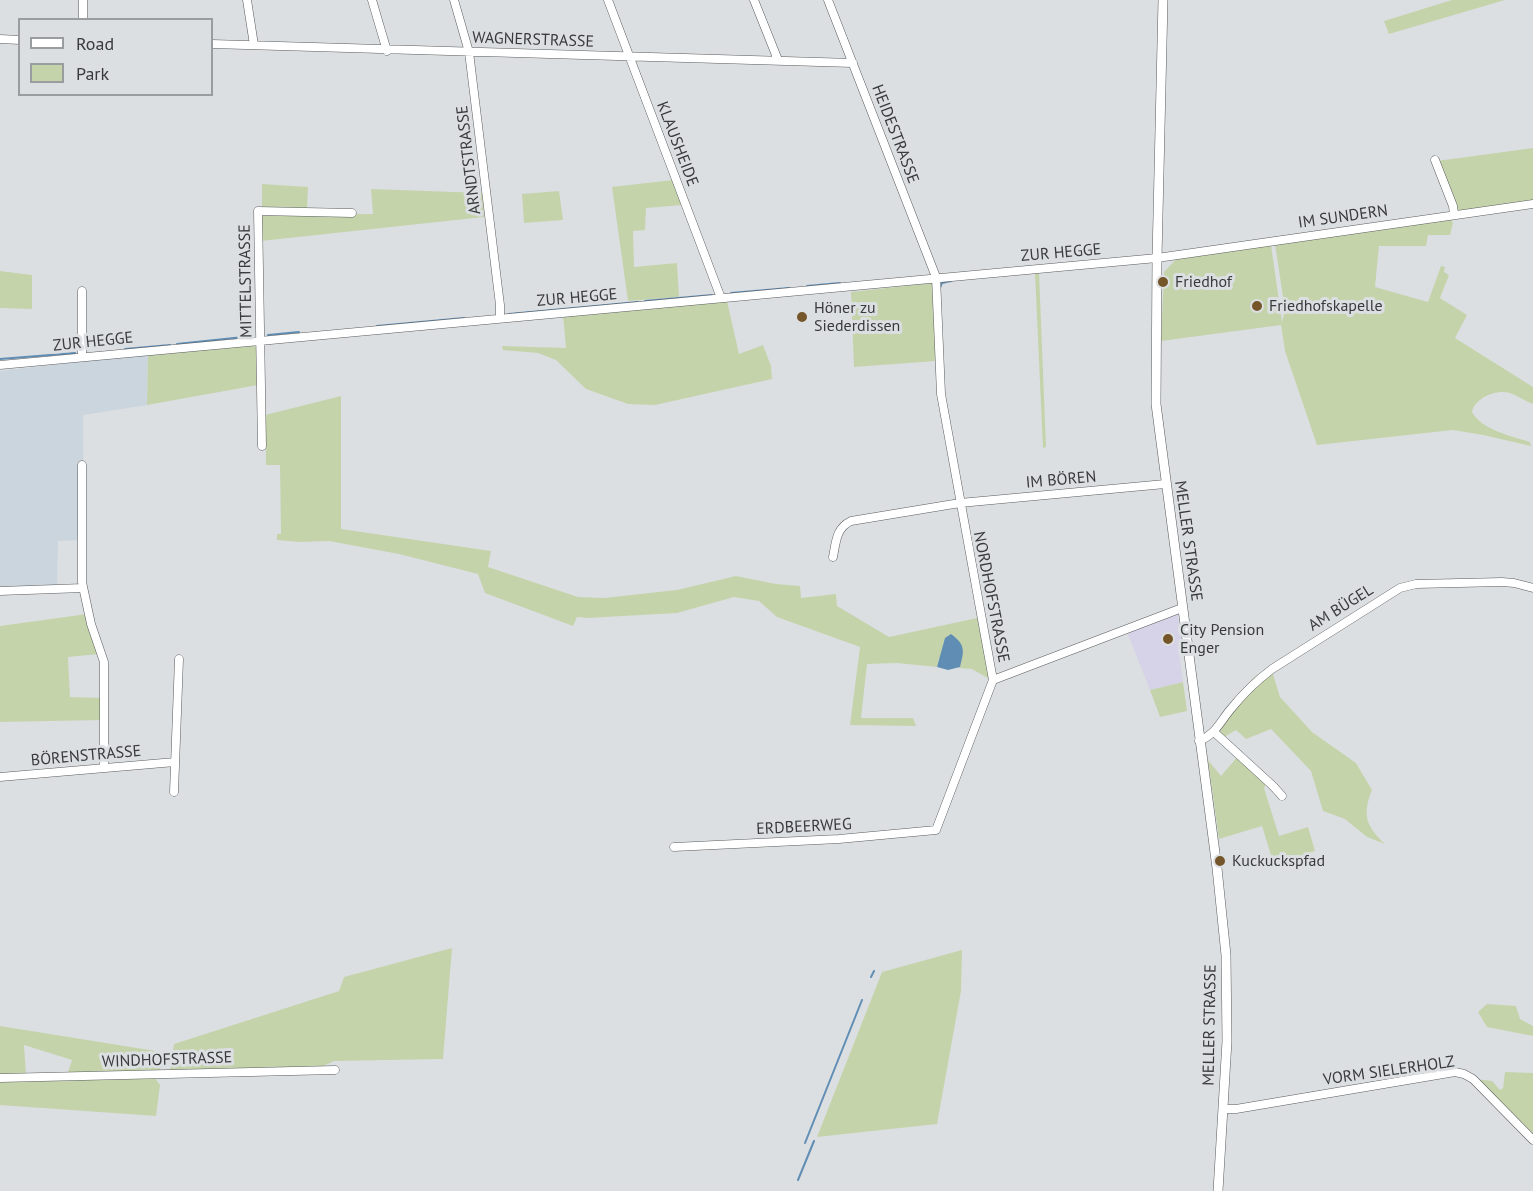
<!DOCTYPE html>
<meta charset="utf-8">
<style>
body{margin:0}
#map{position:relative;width:1533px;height:1191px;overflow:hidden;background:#dcdfe2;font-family:"PT Sans",sans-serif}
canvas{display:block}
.legend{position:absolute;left:18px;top:18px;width:195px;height:78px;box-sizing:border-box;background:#dcdfe2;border:2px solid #9a9d9f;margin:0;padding:8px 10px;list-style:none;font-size:18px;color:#383a3b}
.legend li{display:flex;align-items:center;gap:12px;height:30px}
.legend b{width:30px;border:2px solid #9a9d9f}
</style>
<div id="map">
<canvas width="1533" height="1191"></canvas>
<ul class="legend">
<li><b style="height:8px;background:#fff"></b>Road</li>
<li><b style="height:16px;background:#c5d3ab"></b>Park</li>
</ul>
</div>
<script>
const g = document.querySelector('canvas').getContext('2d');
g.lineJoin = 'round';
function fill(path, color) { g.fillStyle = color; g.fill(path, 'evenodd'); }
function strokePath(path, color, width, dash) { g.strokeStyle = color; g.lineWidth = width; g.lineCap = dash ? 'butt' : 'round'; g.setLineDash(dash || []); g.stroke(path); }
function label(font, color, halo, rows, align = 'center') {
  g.font = font + ' "PT Sans",sans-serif'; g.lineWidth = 6; g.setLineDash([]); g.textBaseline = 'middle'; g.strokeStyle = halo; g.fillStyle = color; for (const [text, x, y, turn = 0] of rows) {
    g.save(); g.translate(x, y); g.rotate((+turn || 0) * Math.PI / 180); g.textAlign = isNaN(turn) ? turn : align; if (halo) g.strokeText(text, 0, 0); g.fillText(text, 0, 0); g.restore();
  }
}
fill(new Path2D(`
 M 1177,612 L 1183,652 L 1179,653 L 1183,682 L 1150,690 L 1127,632 Z`), '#d6d2e7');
fill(new Path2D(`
 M 144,354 L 148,355 L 147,405 L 83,415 L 84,540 L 58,541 L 57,587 L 0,588 L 0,371 Z`), '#cbd5dd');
fill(new Path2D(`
 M 1452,0 L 1505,0 L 1389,34 L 1384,21 Z
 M 1533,148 L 1533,200 L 1458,211 L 1456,210 L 1437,161 Z
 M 673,180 L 683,205 L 646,208 L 645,230 L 633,231 L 634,267 L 677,263 L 679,297 L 628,301 L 612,187 Z
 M 262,184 L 308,187 L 307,210 L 262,208 Z
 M 371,189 L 482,193 L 484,217 L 261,241 L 261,214 L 373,214 Z
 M 559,191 L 563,220 L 524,223 L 522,194 Z
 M 1450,218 L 1453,223 L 1450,235 L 1428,235 L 1426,246 L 1379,246 L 1375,287 L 1428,302 L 1441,266 L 1445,267 L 1444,272 L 1449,275 L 1440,298 L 1467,315 L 1455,338 L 1533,387 L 1533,404 C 1525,401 1518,396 1510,393 C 1496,389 1475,398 1472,412 C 1482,430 1511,436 1530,442 L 1531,446 L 1483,435 L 1453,430 L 1317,445 L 1285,351 L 1281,325 L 1161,341 L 1164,272 L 1177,258 L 1271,245 L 1282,322 L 1285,310 L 1275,244 Z
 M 0,271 L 32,275 L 32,309 L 0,308 Z
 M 1039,272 L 1046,447 L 1043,448 L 1035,273 Z
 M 932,283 L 936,361 L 854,367 L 851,292 Z
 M 727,301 L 739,354 L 763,345 L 771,366 L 772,379 L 655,405 L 628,404 L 586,389 L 556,360 L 538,353 L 503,350 L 502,346 L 566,348 L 563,315 Z
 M 250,345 L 257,347 L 258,385 L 147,405 L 148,355 Z
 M 341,396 L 341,529 L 491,551 L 488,567 L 578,597 L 604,598 L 677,590 L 736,576 L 776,584 L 800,586 L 801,598 L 836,594 L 837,606 L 889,637 L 977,618 L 980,620 L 991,680 L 972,669 L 958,668 L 960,667 L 939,658 L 937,667 L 897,663 L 867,664 L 861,718 L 913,718 L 916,726 L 850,725 L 860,647 L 777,617 L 759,601 L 734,597 L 677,613 L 587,618 L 577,617 L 573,626 L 485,593 L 478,574 L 399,554 L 329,541 L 300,542 L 277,540 L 277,534 L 281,534 L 280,465 L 266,465 L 265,415 Z
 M 87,614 L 99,654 L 68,657 L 70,697 L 102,698 L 102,720 L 0,722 L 0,626 Z
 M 1267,668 L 1273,674 L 1280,697 L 1312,732 L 1356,763 L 1372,790 C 1362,815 1366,826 1385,844 L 1367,837 L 1345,819 L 1323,811 L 1311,771 L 1271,729 L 1246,739 L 1236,730 L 1224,737 L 1219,732 L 1252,679 Z
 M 1183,682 L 1187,711 L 1160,717 L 1150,690 Z
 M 1238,756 L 1267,782 L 1264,788 L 1279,836 L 1308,827 L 1315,851 L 1274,865 L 1262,826 L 1219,839 L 1208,760 L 1221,776 Z
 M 452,948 L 443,1059 L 334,1061 L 319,1068 L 170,1072 L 174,1044 L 339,991 L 344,977 Z
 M 962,950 L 961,991 L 937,1124 L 817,1137 L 882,972 Z
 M 1487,1004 L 1516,1006 L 1520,1019 L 1533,1026 L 1533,1036 L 1487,1027 L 1478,1012 Z
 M 0,1026 L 162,1052 L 160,1072 L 67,1075 L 72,1060 L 24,1045 L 26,1075 L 0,1076 Z
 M 1505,1072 L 1533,1073 L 1533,1136 L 1476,1079 L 1492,1081 L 1500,1090 L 1503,1088 Z
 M 155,1078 L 160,1085 L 156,1116 L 0,1105 L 0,1082 Z`), '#c5d3ab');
fill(new Path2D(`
 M 951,634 C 966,645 964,651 960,667 L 948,670 L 937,667 L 945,638 Z`), '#608db4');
strokePath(new Path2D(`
 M 807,286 L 840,283
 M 940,288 L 942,283 L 951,281
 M 731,293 L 789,288
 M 645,301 L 712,295
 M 509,314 L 638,302
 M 377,326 L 464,318
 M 268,335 L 299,332
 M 177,344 L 253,336
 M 125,349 L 170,345
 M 0,359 L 75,353
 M 871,977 L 874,971
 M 805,1143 L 862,1000
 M 798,1180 L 814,1141`), '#608db4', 2);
const minor = new Path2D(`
 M 83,0 L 83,20
 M 247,0 L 254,45
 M 372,0 L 387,51
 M 454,0 L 469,52 L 500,305 L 500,318
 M 608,0 L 721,298
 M 754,0 L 778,60
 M 0,39 L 20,40
 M 212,44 L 853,63
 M 1435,160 L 1453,206 L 1454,215
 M 82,291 L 82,357
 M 0,365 L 1157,258 L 1533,204
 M 262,446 L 258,211 L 352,213
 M 82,465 L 82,582 L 91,624 L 104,662 L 104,768
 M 833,557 C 836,542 836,528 851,521 L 960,503 L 1165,484
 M 0,591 L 83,588
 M 993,680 L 1182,608
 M 1214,732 L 1273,786 L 1282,796
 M 1199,741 C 1215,735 1220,722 1230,710 C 1242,695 1256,681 1272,669 L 1400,588 L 1416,584 L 1502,582 L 1514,583 L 1533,588
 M 0,777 L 175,762
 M 174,792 L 179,659
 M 674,847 L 839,839 L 936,830 L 993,680 L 941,394 L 936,277 L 828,0
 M 0,1078 L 335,1070
 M 1223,1109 L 1236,1109 L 1455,1072 L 1464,1074 L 1473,1079 L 1533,1140`);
const major = new Path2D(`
 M 1163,0 L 1157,258 L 1156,404 L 1217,868 L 1226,955 L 1227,1041 L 1218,1191`);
strokePath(minor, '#595c5e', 9);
strokePath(major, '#595c5e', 10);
strokePath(minor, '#fff', 8);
strokePath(major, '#fff', 9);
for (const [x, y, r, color] of [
 [1163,282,6,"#74562a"],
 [1257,306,6,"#74562a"],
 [802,317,6,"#74562a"],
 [1168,639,6,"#74562a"],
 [1220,861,6,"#74562a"]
]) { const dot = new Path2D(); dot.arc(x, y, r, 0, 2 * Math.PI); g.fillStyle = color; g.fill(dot); strokePath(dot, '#dcdfe2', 2); }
label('16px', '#383a3b', '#dcdfe2', [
 ["WAGNERSTRASSE",533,40,2],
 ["HEIDESTRASSE",895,134,69],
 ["KLAUSHEIDE",677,144,69],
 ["ARNDTSTRASSE",469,160,-97],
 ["IM SUNDERN",1343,217,-8],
 ["ZUR HEGGE",1061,253,-5],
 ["MITTELSTRASSE",246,281,-91],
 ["ZUR HEGGE",577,298,-5],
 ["ZUR HEGGE",93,342,-6],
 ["IM BÖREN",1061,480,-5],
 ["MELLER STRASSE",1188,541,82],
 ["NORDHOFSTRASSE",991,597,79],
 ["AM BÜGEL",1341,608,-32],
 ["BÖRENSTRASSE",86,756,-5],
 ["ERDBEERWEG",804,827,-3],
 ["MELLER STRASSE",1210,1025,-89],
 ["WINDHOFSTRASSE",167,1060,-2],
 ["VORM SIELERHOLZ",1389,1071,-8]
]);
label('16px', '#383a3b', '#dcdfe2', [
 ["Friedhof",1175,282],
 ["Friedhofskapelle",1269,306],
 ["Höner zu",814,308],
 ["Siederdissen",814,326],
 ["City Pension",1180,630],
 ["Enger",1180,648],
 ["Kuckuckspfad",1232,861]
], 'left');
</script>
